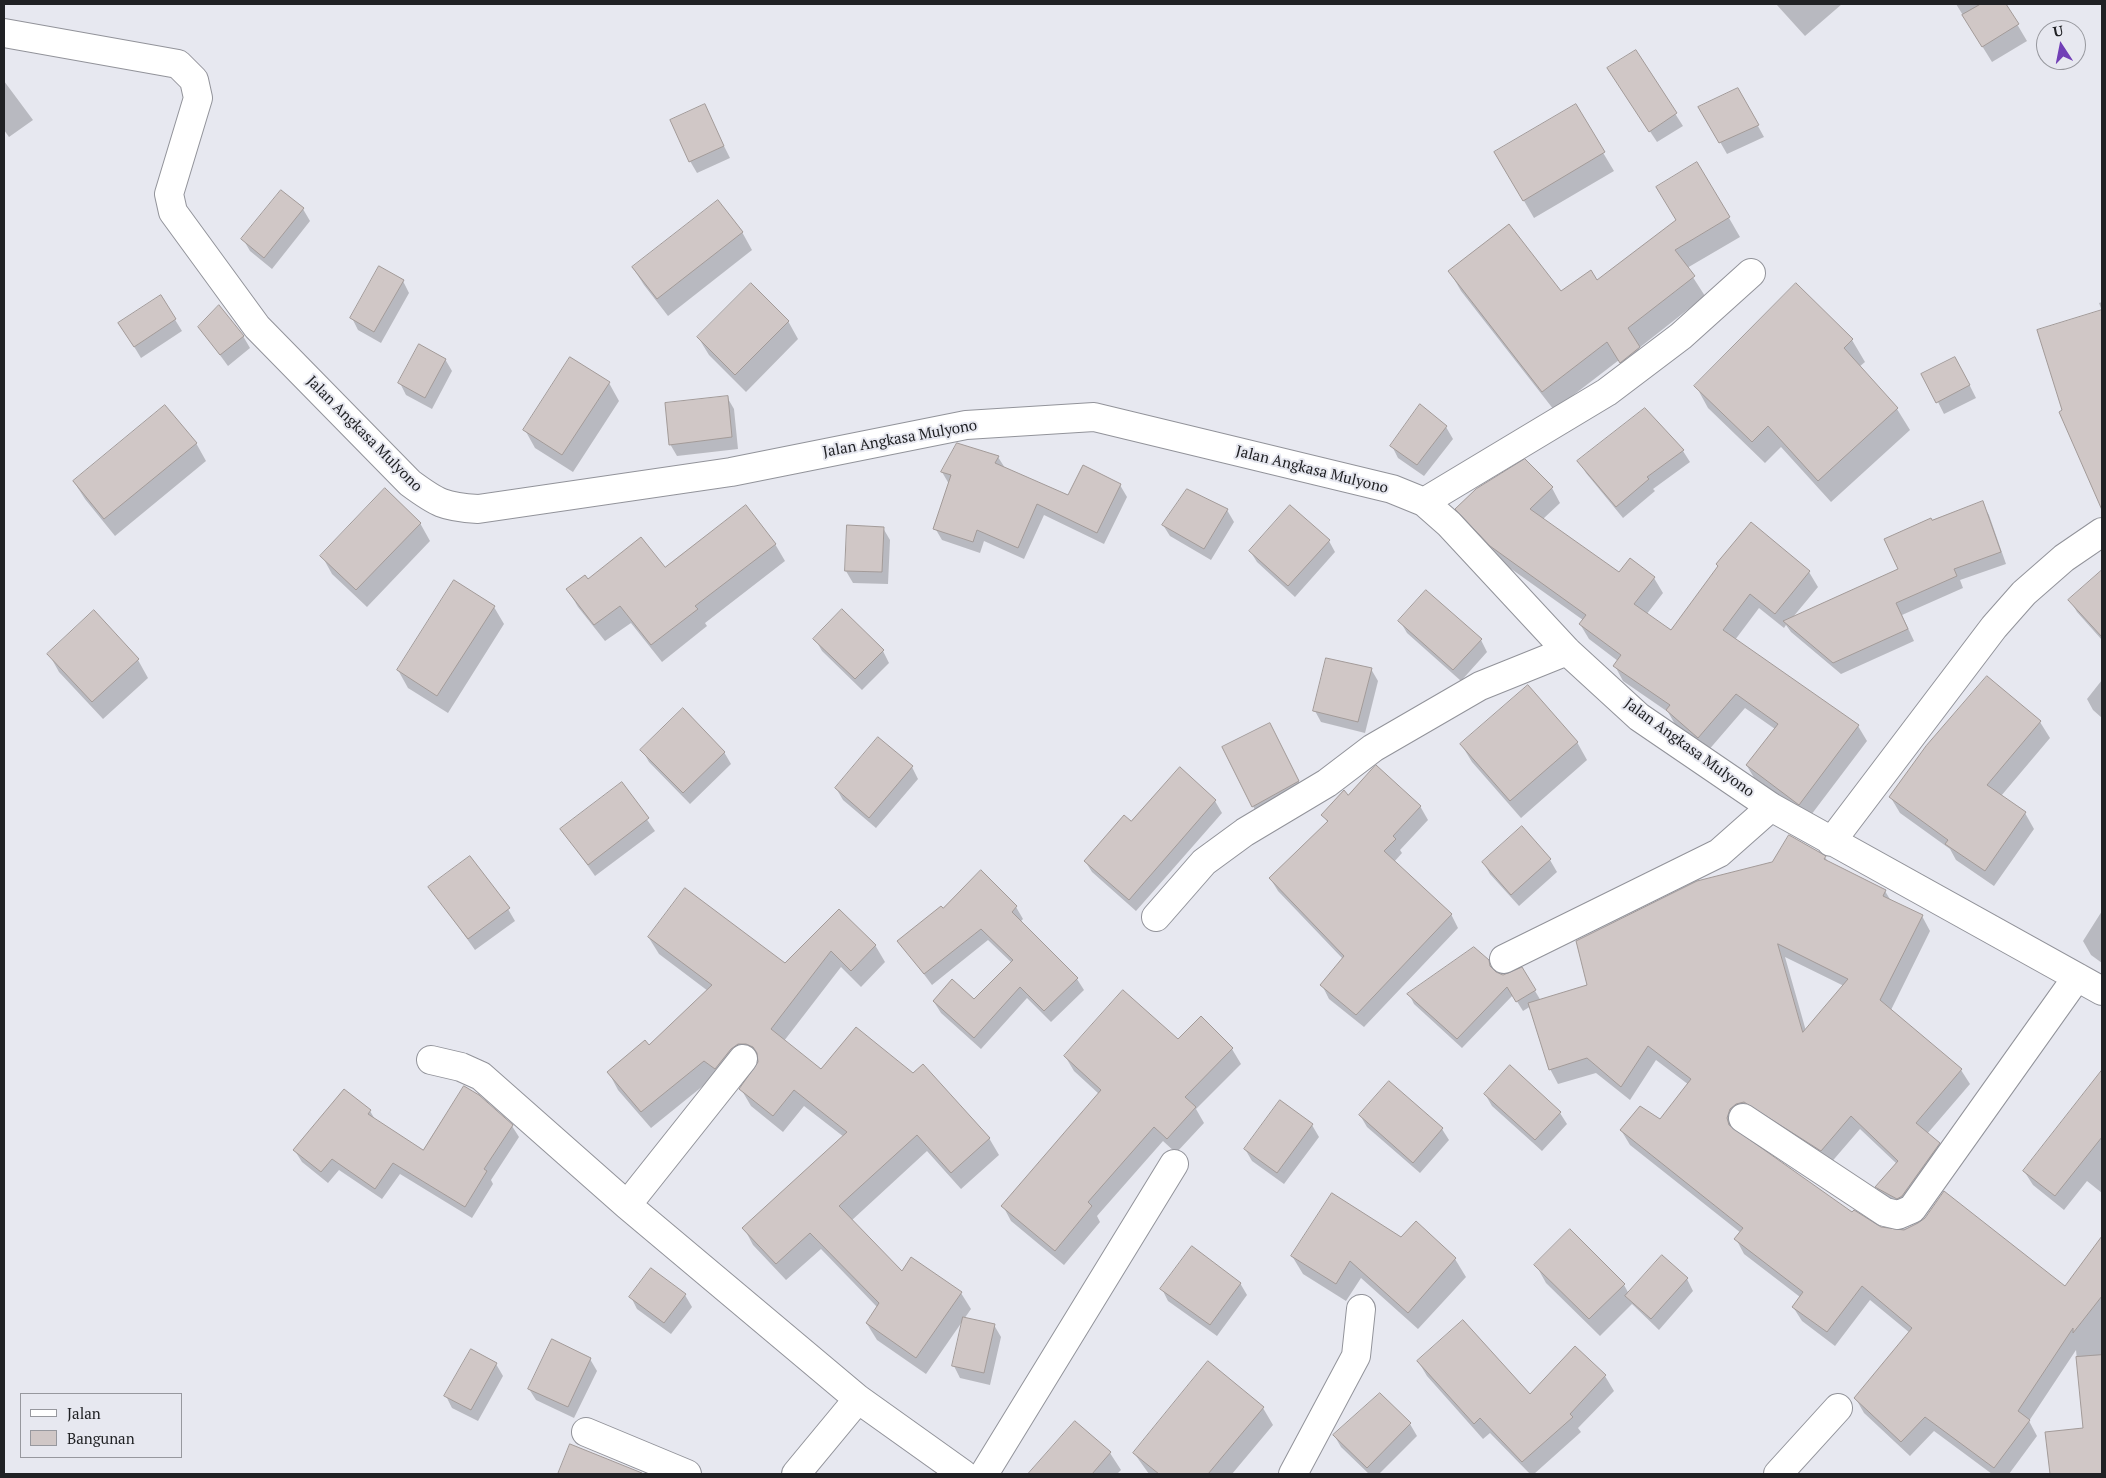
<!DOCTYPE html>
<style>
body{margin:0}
#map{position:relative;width:2106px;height:1478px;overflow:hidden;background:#e7e8f0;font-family:"PT Serif",serif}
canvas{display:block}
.frame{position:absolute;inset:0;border:5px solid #202124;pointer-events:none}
.legend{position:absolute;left:20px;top:1393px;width:162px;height:65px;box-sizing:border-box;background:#e7e8f0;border:1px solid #97989e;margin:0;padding:6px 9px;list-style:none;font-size:15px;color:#202124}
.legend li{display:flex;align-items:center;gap:10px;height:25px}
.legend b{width:25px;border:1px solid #97989e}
.north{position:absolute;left:2036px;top:20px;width:50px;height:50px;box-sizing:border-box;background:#e7e8f0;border:1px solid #97989e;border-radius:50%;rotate:349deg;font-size:14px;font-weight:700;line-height:20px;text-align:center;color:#202124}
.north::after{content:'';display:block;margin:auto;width:18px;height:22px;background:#713fb6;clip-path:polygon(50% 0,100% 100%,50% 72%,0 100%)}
</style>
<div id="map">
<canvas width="2106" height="1478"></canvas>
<div class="frame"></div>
<ul class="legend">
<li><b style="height:6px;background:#fff"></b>Jalan</li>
<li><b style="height:14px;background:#d0c7c6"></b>Bangunan</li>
</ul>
<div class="north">U</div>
</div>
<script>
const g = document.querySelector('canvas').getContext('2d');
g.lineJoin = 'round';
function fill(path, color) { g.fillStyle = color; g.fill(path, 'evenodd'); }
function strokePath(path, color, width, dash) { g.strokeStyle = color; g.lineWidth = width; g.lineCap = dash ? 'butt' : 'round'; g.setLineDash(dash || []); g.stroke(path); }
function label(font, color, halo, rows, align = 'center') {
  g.font = font + ' "PT Serif",serif'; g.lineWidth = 4; g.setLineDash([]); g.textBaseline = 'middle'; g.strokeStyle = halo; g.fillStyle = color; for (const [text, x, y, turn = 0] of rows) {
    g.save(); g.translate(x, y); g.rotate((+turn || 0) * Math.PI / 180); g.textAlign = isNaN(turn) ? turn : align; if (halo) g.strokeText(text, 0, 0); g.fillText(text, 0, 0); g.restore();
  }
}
fill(new Path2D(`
 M 1776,4 L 1842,4 L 1805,36 Z
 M 1956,4 L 2005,4 L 2027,41 L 1992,62 Z
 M 1635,51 L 1683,126 L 1657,142 L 1616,80 Z
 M 4,81 L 33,120 L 9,137 L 4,130 Z
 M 1738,90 L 1764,137 L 1727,154 L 1700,107 Z
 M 704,106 L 730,158 L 697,173 L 690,161 Z
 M 1575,106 L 1614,171 L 1534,218 L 1496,153 Z
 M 303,209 L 310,221 L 272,269 L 250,251 L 243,239 Z
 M 1729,218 L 1740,237 L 1687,268 L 1705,296 L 1639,348 L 1650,367 L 1632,381 L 1619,360 L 1554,410 L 1461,291 L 1450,272 L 1561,292 L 1597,282 L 1677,220 Z
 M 742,232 L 752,250 L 668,316 L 644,285 L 633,268 Z
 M 403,281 L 409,293 L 381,343 L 358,330 L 352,318 Z
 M 161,297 L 182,331 L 141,358 L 127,335 Z
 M 2102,302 L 2102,386 L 2088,392 L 2102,424 L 2102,496 L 2100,497 L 2064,411 L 2102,311 L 2099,303 Z
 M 788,321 L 798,339 L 746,392 L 709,355 L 698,337 Z
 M 200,328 L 243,336 L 250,348 L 228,366 Z
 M 1852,340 L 1865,362 L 1859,367 L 1897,409 L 1910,430 L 1831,502 L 1781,447 L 1765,463 L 1708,408 L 1696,386 Z
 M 445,359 L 452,371 L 432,409 L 406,395 L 400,383 Z
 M 1962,370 L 1976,398 L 1944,414 L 1938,402 Z
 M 609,383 L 619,401 L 573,472 L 535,448 L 525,430 Z
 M 727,397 L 734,409 L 738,449 L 677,456 L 670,444 Z
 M 1420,406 L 1446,427 L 1453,439 L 1424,476 L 1398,458 L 1392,446 Z
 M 196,443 L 206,461 L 115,536 L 85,499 L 74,482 Z
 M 1683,451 L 1690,462 L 1653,489 L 1655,491 L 1623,518 L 1586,473 L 1579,461 Z
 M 998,457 L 1005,468 L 1069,497 L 1120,485 L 1127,497 L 1104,544 L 1044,515 L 1024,559 L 984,541 L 980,553 L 942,540 L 935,528 L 949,484 L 942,472 Z
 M 1552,488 L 1560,503 L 1543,519 L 1619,574 L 1630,559 L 1654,578 L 1663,593 L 1646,615 L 1671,632 L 1719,567 L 1717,565 L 1752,524 L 1809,572 L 1818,587 L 1793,617 L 1900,569 L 1932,521 L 1982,503 L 1989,515 L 2006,564 L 1960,580 L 1963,588 L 1902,615 L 1914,641 L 1841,674 L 1791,632 L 1786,625 L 1784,628 L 1759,608 L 1735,640 L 1858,726 L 1867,741 L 1808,819 L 1756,781 L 1747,766 L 1775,729 L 1745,708 L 1707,752 L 1676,726 L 1668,712 L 1623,681 L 1615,666 L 1618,661 L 1589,639 L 1580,624 L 1583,620 L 1500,561 L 1466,524 L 1457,509 Z
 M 1227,510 L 1234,522 L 1211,560 L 1170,536 L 1163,525 Z
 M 420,523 L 430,541 L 367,607 L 332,574 L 322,556 Z
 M 883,528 L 890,540 L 888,584 L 853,583 L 846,571 Z
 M 1329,541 L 1335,552 L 1295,597 L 1257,562 L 1250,551 Z
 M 775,544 L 785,561 L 705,623 L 707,626 L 662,662 L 631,623 L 605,641 L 578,607 L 568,590 L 587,581 L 664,569 Z
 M 2102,572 L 2102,640 L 2077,612 L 2070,600 Z
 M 494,607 L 504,624 L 448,713 L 408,688 L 398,670 Z
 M 94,612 L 138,660 L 148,678 L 103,719 L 59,672 L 49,654 Z
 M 1400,621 L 1481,640 L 1487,652 L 1461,681 L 1407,633 Z
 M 815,639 L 883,651 L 889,663 L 862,690 L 822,651 Z
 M 1371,669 L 1378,681 L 1365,733 L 1321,722 L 1315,711 Z
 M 1987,678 L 2040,722 L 2050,738 L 2001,796 L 2025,813 L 2034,829 L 1994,886 L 1956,860 L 1950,849 L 1900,813 L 1891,798 Z
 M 2102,680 L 2102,718 L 2093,710 L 2087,699 Z
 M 1276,736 L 1305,794 L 1259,818 L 1253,806 Z
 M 1577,742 L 1587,760 L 1521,818 L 1472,762 L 1461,744 Z
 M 642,750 L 724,752 L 731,764 L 690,804 L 649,762 Z
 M 912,767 L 918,779 L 876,828 L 843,800 L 836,788 Z
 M 622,784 L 655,831 L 595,876 L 562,829 Z
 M 1348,796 L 1420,806 L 1428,820 L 1400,850 L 1402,853 L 1394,862 L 1451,914 L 1458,928 L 1364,1027 L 1329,999 L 1322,985 L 1343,959 L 1278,891 L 1270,878 L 1328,823 L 1323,815 Z
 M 1215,801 L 1222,813 L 1136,911 L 1092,872 L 1085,861 L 1131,823 Z
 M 1522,828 L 1550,860 L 1557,872 L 1519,906 L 1490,874 L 1483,862 Z
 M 1790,837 L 1825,857 L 1828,862 L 1885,891 L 1891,901 L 1922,916 L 1930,931 L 1891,1010 L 1961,1070 L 1970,1084 L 1927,1134 L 1939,1144 L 1947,1159 L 1910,1211 L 1885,1201 L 1876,1187 L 1897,1164 L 1860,1129 L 1829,1165 L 1738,1124 L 1735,1132 L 1852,1213 L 1876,1226 L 1895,1232 L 1919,1224 L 2065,1288 L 2099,1243 L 2102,1245 L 2102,1474 L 2051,1474 L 2046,1433 L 2084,1429 L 2076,1350 L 2029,1421 L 2037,1436 L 2009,1474 L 1992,1474 L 1934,1431 L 1910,1456 L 1864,1413 L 1856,1399 L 1910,1333 L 1870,1300 L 1835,1346 L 1802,1321 L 1793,1307 L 1800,1297 L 1744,1254 L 1736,1239 L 1741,1233 L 1630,1145 L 1621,1130 L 1660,1120 L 1689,1085 L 1656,1060 L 1630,1100 L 1596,1073 L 1558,1084 L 1550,1069 L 1531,1006 L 1523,1011 L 1513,995 L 1462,1048 L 1414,1004 L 1409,994 L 1488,961 L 1494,972 L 1504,976 L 1522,969 L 1541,1001 L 1589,986 L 1773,863 ZM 1785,957 L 1844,986 L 1806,1031 Z
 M 430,887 L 508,909 L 515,921 L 475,950 Z
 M 1016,907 L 1023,919 L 1020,922 L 1077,979 L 1084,990 L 1051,1022 L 1027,998 L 981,1049 L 941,1013 L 934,1002 L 974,1001 L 1012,963 L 988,940 L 932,985 L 899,941 L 943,910 Z
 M 839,911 L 875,945 L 885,962 L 861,987 L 841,967 L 784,1041 L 821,1071 L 989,1138 L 999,1155 L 961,1189 L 927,1151 L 851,1221 L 902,1273 L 961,1293 L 971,1309 L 964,1319 L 994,1325 L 1001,1337 L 990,1385 L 960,1378 L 954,1366 L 964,1319 L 926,1374 L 877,1340 L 867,1324 L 878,1308 L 821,1249 L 786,1280 L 753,1245 L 744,1228 L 844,1137 L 804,1106 L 783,1132 L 751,1106 L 741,1089 L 760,1062 L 756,1060 L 714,1077 L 651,1128 L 618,1090 L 609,1073 L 649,1046 L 708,991 L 659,954 L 649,938 L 786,964 Z
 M 2102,911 L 2102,963 L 2091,955 L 2083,941 Z
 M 1201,1018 L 1232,1049 L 1241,1064 L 1196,1109 L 1204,1123 L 1176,1153 L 1163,1141 L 1097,1216 L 1100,1222 L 1064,1265 L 1011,1221 L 1003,1206 L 1099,1094 L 1074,1071 L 1065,1056 L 1178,1041 Z
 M 2102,1072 L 2102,1193 L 2087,1181 L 2064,1210 L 2033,1185 L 2024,1171 Z
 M 1389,1082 L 1442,1129 L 1449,1140 L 1420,1173 L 1367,1127 L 1360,1115 Z
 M 344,1090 L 370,1111 L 376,1121 L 423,1152 L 512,1126 L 519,1137 L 491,1180 L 493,1184 L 472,1218 L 400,1174 L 382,1199 L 339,1170 L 328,1183 L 302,1162 L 295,1151 Z
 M 1485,1094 L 1560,1113 L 1567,1124 L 1542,1151 L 1492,1106 Z
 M 1312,1125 L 1319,1137 L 1284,1184 L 1252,1161 L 1245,1149 Z
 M 1416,1223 L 1455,1259 L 1466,1277 L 1418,1329 L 1361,1278 L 1346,1301 L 1303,1274 L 1292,1256 L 1401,1239 Z
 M 1536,1265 L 1624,1285 L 1629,1294 L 1687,1279 L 1693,1291 L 1659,1330 L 1632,1304 L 1600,1336 L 1546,1283 Z
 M 1240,1283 L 1247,1295 L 1217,1336 L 1168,1301 L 1162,1289 Z
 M 685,1295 L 692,1307 L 671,1334 L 637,1309 L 631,1297 Z
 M 590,1359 L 597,1371 L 574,1418 L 536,1400 L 529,1389 Z
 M 1418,1361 L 1530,1396 L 1605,1376 L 1614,1391 L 1578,1428 L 1581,1432 L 1534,1474 L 1530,1474 L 1490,1433 L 1483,1439 L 1427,1376 Z
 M 496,1364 L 503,1376 L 478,1421 L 452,1408 L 446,1396 Z
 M 1380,1395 L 1410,1424 L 1417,1436 L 1379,1474 L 1369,1474 L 1341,1447 L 1334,1435 Z
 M 1263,1408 L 1273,1425 L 1232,1474 L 1149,1474 L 1134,1453 Z
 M 1075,1422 L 1110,1453 L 1121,1470 L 1117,1474 L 1030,1474 Z
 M 571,1446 L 642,1474 L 559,1474 Z`), '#0003');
const building = new Path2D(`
 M 1981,4 L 2006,4 L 2019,24 L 1982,47 L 1962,15 Z
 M 1636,50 L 1677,113 L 1649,132 L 1607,68 Z
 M 1738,88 L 1759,125 L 1719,143 L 1698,107 Z
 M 705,104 L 724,146 L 689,162 L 670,120 Z
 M 1576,104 L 1605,152 L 1523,201 L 1494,152 Z
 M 1697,162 L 1730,217 L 1675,250 L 1695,276 L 1628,328 L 1640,347 L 1620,363 L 1607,342 L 1542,392 L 1448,271 L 1509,224 L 1561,291 L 1591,270 L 1597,280 L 1676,220 L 1656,187 Z
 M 281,190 L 304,208 L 264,258 L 241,239 Z
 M 718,200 L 743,232 L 657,299 L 632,267 Z
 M 379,266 L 404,280 L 374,332 L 350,318 Z
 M 751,283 L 789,321 L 735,375 L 697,337 Z
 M 1796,283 L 1853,339 L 1844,348 L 1898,408 L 1818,481 L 1768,426 L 1752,442 L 1694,386 Z
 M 161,295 L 176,319 L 134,347 L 118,323 Z
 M 219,305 L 244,336 L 220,355 L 198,327 Z
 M 2102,310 L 2102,510 L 2059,412 L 2062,410 L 2037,330 Z
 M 419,344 L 446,359 L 425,398 L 398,383 Z
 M 570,357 L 610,382 L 562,455 L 523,430 Z
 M 1955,357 L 1970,385 L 1936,403 L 1921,374 Z
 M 728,396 L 732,437 L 669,445 L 665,403 Z
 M 1420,404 L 1447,426 L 1417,465 L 1390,446 Z
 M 165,405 L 197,443 L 104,519 L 73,481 Z
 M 1645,408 L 1684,450 L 1647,477 L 1649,479 L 1616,507 L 1577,461 Z
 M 957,443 L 999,456 L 995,463 L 1068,495 L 1083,465 L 1121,484 L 1097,533 L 1037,504 L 1018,548 L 977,530 L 973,542 L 933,529 L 951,475 L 941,472 Z
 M 1525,459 L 1553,487 L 1530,509 L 1619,572 L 1630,558 L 1655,577 L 1634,604 L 1671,630 L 1718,566 L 1716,564 L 1751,522 L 1810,571 L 1775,614 L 1750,594 L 1723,630 L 1859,725 L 1799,805 L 1746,765 L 1778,724 L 1736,694 L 1698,738 L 1666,710 L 1670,705 L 1613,666 L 1621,655 L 1579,624 L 1586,615 L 1490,546 L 1455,509 L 1476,489 Z
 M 385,488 L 421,523 L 356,590 L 320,556 Z
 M 1187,489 L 1228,509 L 1204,549 L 1162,525 Z
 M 1983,501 L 2001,552 L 1954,569 L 1957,576 L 1896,603 L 1908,629 L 1833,663 L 1783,621 L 1898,569 L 1884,539 L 1931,518 L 1932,520 Z
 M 746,505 L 776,544 L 695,606 L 698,609 L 651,645 L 620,606 L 594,625 L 566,589 L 585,575 L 588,579 L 641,537 L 665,567 Z
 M 1290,505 L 1330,540 L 1288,586 L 1249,551 Z
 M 847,525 L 884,527 L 882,572 L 845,571 Z
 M 2102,570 L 2102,637 L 2068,600 Z
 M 454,580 L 495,606 L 437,696 L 397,670 Z
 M 1426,590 L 1482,639 L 1453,670 L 1398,621 Z
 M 842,609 L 884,650 L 855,679 L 813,639 Z
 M 94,610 L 139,659 L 92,702 L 47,654 Z
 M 1326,658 L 1372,668 L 1358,722 L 1313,711 Z
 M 1987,676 L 2041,721 L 1987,785 L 2026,812 L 1985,871 L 1945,844 L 1948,840 L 1889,797 L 1926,746 Z
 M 1528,685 L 1578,742 L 1510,801 L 1460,744 Z
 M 683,708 L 725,752 L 683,793 L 640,750 Z
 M 1270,723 L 1299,781 L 1252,807 L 1222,747 Z
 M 878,737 L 913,766 L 869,818 L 835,788 Z
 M 1376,765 L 1421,806 L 1393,836 L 1396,839 L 1384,851 L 1452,914 L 1356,1015 L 1320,985 L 1344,956 L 1269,878 L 1328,821 L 1321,815 L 1344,790 L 1348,795 Z
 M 1180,767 L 1216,800 L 1129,900 L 1084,861 L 1124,815 L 1131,821 Z
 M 622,782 L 649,818 L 588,865 L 560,829 Z
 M 1522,826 L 1551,859 L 1511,895 L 1482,862 Z
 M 1789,835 L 1826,856 L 1824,859 L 1886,890 L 1883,896 L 1923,915 L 1880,1000 L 1962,1069 L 1916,1123 L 1940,1143 L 1902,1196 L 1897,1199 L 1875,1187 L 1898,1161 L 1851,1116 L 1821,1151 L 1744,1102 L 1736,1104 L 1730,1109 L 1727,1118 L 1729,1125 L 1852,1212 L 1854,1210 L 1881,1227 L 1904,1230 L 1918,1223 L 1925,1218 L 1944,1191 L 2065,1286 L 2102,1236 L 2102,1296 L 2073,1333 L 2073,1328 L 2018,1411 L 2030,1420 L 1994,1468 L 1925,1417 L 1901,1442 L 1854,1398 L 1912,1328 L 1862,1286 L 1827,1332 L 1792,1307 L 1803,1292 L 1734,1239 L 1743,1228 L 1620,1130 L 1640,1106 L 1660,1119 L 1691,1079 L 1648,1046 L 1621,1087 L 1587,1058 L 1549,1070 L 1528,1003 L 1587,985 L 1576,941 L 1697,881 L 1772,862 ZM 1778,944 L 1848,979 L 1803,1032 Z
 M 470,856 L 510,908 L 468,939 L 428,887 Z
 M 981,870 L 1017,906 L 1012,912 L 1078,978 L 1044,1011 L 1020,987 L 974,1038 L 933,1001 L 952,979 L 974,999 L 1013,960 L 981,929 L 924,974 L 897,941 L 941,906 L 943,908 Z
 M 685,888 L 785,963 L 839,909 L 876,945 L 851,971 L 831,951 L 771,1029 L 821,1069 L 856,1027 L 913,1073 L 923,1064 L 990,1138 L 951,1173 L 917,1135 L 839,1206 L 902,1271 L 911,1257 L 962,1292 L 916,1358 L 866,1323 L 879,1303 L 810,1233 L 776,1264 L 742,1228 L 847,1132 L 794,1090 L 773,1116 L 739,1089 L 758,1062 L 757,1053 L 753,1047 L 746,1044 L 738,1044 L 731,1049 L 715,1069 L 704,1061 L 641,1112 L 607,1072 L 645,1040 L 649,1045 L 712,985 L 648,937 Z
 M 1474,947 L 1489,960 L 1490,966 L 1496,972 L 1503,975 L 1522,967 L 1536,990 L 1516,1002 L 1507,987 L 1457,1039 L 1407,994 Z
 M 1123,990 L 1178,1039 L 1201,1016 L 1233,1048 L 1185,1097 L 1196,1107 L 1167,1139 L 1154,1127 L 1088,1202 L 1092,1206 L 1055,1251 L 1001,1206 L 1101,1090 L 1064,1056 Z
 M 1510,1065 L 1561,1112 L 1535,1140 L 1484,1094 Z
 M 2102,1070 L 2102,1137 L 2055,1196 L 2023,1171 Z
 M 1389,1081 L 1443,1128 L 1413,1163 L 1359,1115 Z
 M 464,1086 L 479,1095 L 513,1125 L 484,1169 L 487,1171 L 465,1207 L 393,1163 L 375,1189 L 332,1159 L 321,1172 L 293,1150 L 344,1089 L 371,1110 L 368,1114 L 423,1150 Z
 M 1280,1100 L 1313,1124 L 1277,1173 L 1244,1149 Z
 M 1332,1193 L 1401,1237 L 1416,1221 L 1456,1258 L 1408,1313 L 1350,1261 L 1336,1284 L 1291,1256 Z
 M 1570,1229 L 1625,1284 L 1589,1319 L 1534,1265 Z
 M 1192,1246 L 1241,1283 L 1210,1325 L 1160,1289 Z
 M 1662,1255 L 1688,1278 L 1651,1319 L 1625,1296 Z
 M 651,1268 L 686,1294 L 664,1323 L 629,1297 Z
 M 963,1317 L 995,1324 L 984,1373 L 952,1366 Z
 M 1463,1320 L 1530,1394 L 1575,1346 L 1606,1375 L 1570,1414 L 1573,1417 L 1522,1462 L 1480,1418 L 1474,1424 L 1417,1361 Z
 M 552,1339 L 591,1358 L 568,1407 L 528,1389 Z
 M 471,1349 L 497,1363 L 471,1410 L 444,1396 Z
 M 2102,1355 L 2102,1474 L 2050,1474 L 2045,1432 L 2083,1428 L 2076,1357 Z
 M 1208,1361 L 1264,1407 L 1208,1474 L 1159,1474 L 1133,1453 Z
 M 1380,1393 L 1411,1423 L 1367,1468 L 1333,1435 Z
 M 1075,1421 L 1111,1452 L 1092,1474 L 1028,1474 Z
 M 570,1444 L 642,1473 L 642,1474 L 558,1474 Z`);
fill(building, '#d0c7c6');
strokePath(building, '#a29a98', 1);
const minor = new Path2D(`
 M 4,33 L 178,64 L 194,80 L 198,98 L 169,194 L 173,212 L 257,327 L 410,483 C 437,503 444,507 478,509 L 731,472 L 966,425 L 1094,417 L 1392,489 L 1424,502 L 1449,524 L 1567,651 L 1639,717 L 1771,807 L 2102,991
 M 1424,502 L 1607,392 L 1681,336 L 1751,273
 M 1831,842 L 1994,627 L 2024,593 L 2064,558 L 2102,532
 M 1156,917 L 1204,862 L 1245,832 L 1327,783 L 1373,748 L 1480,686 L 1567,651
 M 1504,959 L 1719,853 L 1771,807
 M 431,1060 L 461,1067 L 481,1076 L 627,1205 L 858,1399 L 963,1474
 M 1743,1118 L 1885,1212 L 1898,1215 L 1912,1209 L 2077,977
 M 627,1205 L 743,1059
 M 586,1432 L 687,1474
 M 796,1474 L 858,1399
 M 984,1474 L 1174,1164
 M 1293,1474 L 1356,1356 L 1361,1309
 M 1778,1474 L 1838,1408`);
strokePath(minor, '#92939a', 30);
strokePath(minor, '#fff', 28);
label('15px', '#202124', '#e7e8f0', [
 ["Jalan Angkasa Mulyono",364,434,45],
 ["Jalan Angkasa Mulyono",900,439,-10],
 ["Jalan Angkasa Mulyono",1312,470,14],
 ["Jalan Angkasa Mulyono",1689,748,36]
]);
</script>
